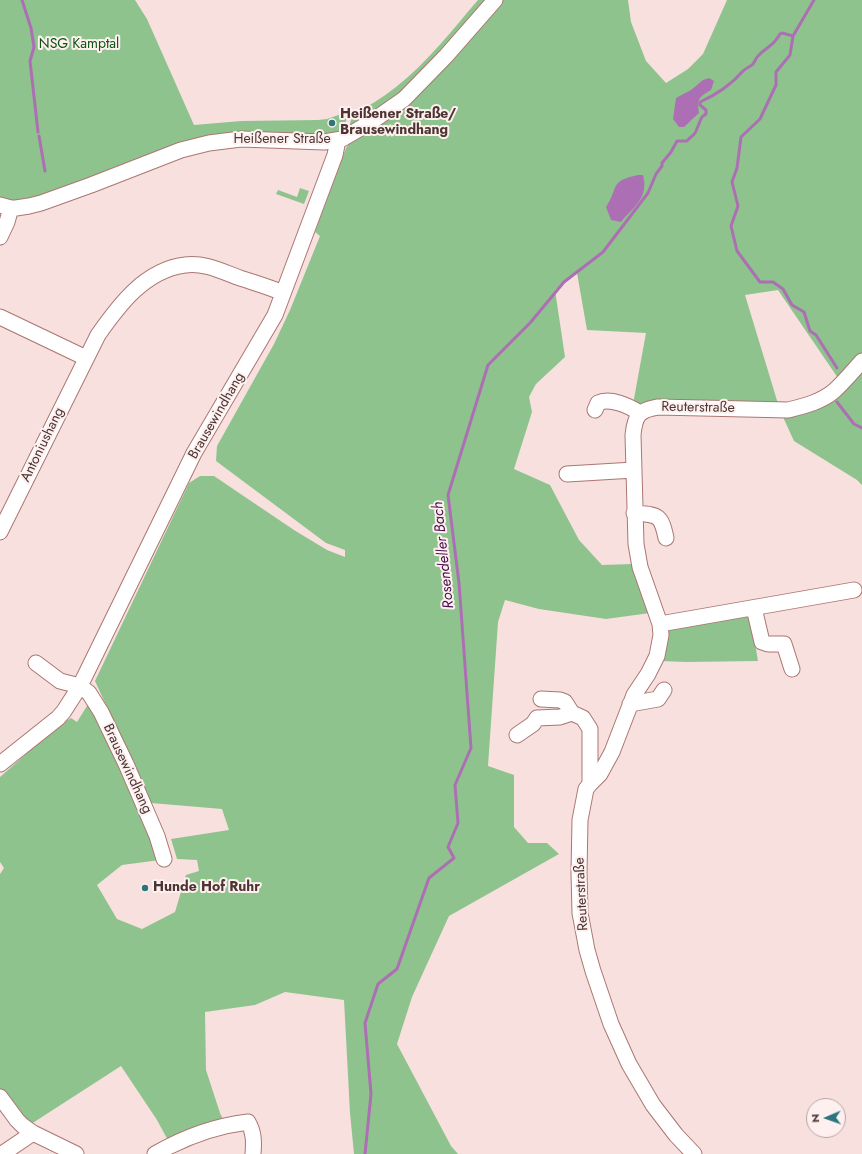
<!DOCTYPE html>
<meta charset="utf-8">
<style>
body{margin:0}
#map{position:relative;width:862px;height:1154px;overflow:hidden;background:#f8e0de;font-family:Jost,sans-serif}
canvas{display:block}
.north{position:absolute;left:806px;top:1098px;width:40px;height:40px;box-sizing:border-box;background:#fdf0ef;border:1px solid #b6a5a3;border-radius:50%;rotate:268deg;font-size:11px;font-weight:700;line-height:16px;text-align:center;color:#4b3432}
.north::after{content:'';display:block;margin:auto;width:14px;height:18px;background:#2c757c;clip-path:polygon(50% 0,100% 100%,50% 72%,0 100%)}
</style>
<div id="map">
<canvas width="862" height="1154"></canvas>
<div class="north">N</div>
</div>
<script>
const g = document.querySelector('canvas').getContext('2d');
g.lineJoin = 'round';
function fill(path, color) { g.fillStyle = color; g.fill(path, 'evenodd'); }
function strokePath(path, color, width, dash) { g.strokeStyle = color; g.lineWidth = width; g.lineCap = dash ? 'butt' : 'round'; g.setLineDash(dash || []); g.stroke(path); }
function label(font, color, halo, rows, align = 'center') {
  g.font = font + ' Jost,sans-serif'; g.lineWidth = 4; g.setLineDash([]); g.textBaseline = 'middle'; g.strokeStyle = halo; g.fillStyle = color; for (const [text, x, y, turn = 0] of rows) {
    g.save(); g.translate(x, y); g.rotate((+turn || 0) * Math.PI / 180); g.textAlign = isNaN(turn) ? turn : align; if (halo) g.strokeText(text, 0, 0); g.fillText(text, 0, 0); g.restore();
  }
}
fill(new Path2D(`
 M 0,0 L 135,0 L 147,19 L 194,125 L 241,121 L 318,120 L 327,119 L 350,111 L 342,131 L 337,139 L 242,138 L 40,202 L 0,204 Z
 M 478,0 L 486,0 L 432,63 L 402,93 L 349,129 L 352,115 C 367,107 382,98 396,87 C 427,63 452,30 478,0 Z
 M 502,0 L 628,0 L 631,22 L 646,61 L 666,83 L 688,69 L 703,54 L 727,0 L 862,0 L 862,356 L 840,381 L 778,290 L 745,295 L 779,407 L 660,403 L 633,404 L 646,333 L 587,330 L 577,273 L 555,290 L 565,357 L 536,384 L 529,397 L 532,412 L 514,469 L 550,485 L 579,540 L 602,565 L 632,564 L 650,613 L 606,619 L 539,609 L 505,600 L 498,622 L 488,766 L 514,775 L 514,827 L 528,843 L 547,843 L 559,854 L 449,916 L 412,997 L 397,1044 L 451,1146 L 458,1154 L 354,1154 L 350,1113 L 344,1000 L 285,992 L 255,1005 L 205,1012 L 206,1070 L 220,1113 L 226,1125 L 170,1144 L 157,1120 L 121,1066 L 28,1126 L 0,1092 L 0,874 L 4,868 L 0,862 L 0,777 L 58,726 L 71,718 L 77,722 L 90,701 L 160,860 L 122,865 L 97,885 L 117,919 L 142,929 L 175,912 L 186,875 L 199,871 L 197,860 L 177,859 L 171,839 L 229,830 L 222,809 L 151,803 L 95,681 L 189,483 L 200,476 L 214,476 L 294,530 L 327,550 L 345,557 L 345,550 L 326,543 L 216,461 L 217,446 L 274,344 L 290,310 L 320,236 L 315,232 L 346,148 L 351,141 Z
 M 300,188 L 309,191 L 304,204 L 276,194 L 278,190 L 297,197 Z
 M 862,366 L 862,485 L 857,480 L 794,441 L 783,417 Z
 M 749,615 L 751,619 L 758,661 L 686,662 L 661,661 L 666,632 L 669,628 Z`), '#8fc38e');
fill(new Path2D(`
 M 709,78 L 714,81 L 711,90 C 699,97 697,98 699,113 L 684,127 L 679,127 L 673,119 L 676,98 L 691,90 L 703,80 Z
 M 638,175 L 643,175 C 649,198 634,206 621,222 L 611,220 L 606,207 C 619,187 609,181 638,175 Z`), '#ad6fb3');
strokePath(new Path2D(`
 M 22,0 L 31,28 L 34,47 L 30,61 L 38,132
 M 793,36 L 790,55 L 776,72 L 776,85 L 760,119 L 741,137 L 737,168 L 732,182 L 738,206 L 731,226 L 737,251 L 760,282 L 773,282 L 783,289 L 792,305 L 804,312 L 810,331 L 816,335 L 837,368
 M 39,136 L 45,171
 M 837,402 L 854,424 L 862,428
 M 365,1154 L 371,1094 L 365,1023 L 378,984 L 397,969 L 429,878 L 454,858 L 448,847 L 458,823 L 455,785 L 471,748 L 459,583 L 448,495 L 488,365 L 530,323 L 564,282 L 603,252 L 648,193 L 656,174 L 662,166 L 662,163 L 671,152 L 677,141 L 687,141 C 689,138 693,136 695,133 C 696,132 701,118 702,117 L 706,114 L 706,110 L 700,105 L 700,102 C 718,94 731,85 743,71 C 746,68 750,67 753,64 C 755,61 756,58 758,56 C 767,46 772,48 780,34 L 782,33 L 793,36 L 814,0`), '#ad6fb3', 3);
const minor = new Path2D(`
 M 0,205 L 11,208 L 16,208 L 29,206 L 41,203 L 91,185 L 181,150 L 209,143 L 241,139 L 324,142 L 342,139 L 371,122 L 404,99 L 446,56 L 495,0
 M 0,237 L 7,222 L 11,208
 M 0,317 L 86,358
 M 595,410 L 598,403 C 610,397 629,406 640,413
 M 567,474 L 634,470
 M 634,513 C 658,515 661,514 666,538
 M 0,532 L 98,335 C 119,305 145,270 185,265 C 204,262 223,272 240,278 C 255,283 269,287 283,293
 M 754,608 L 762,642 L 768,644 L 784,644 L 792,669
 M 660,624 L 854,590
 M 36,663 L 60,681 L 80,686 L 89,693 L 101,712 L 126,764 L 157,836 L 164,859
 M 541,699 L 560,700 L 565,702 L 572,713 L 583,718 L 590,729 L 590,784
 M 630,704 L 658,699 L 664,690
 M 517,735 L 533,724 L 537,718 L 560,717 L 572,713
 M 0,764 L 58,718 L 64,711 L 80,686 L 194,453 L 275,315 L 335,155 L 338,140
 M 0,1097 L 17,1120 L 23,1126 L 33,1133 L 76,1154
 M 2,1154 L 33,1133
 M 155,1154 C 183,1138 215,1126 248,1122 C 254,1132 254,1142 253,1154
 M 694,1154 L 676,1135 L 653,1105 L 629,1064 L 611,1024 L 593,971 L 587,950 L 580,913 L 579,873 L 580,820 L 586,789 L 590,784 L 600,774 L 612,752 L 634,695 L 648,674 L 657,656 L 661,635 L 660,624 L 640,567 L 636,544 L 633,435 C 635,415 639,410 658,407 L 788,410 C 804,406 821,402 834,391 C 844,382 853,371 862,361`);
strokePath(minor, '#ab7672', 17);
strokePath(minor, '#fff', 15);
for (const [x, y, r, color] of [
 [332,123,4,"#2c757c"],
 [145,888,4,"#2c757c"]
]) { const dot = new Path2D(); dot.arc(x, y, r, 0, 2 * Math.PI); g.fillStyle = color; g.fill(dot); strokePath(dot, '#fdf0ef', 1.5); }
label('14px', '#0a5411', '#fdf0ef', [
 ["NSG Kamptal",79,45]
]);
label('bold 14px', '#4b3432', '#fdf0ef', [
 ["Heißener Straße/",340,115],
 ["Brausewindhang",340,131],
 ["Hunde Hof Ruhr",153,888]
], 'left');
label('14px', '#4b3432', '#fdf0ef', [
 ["Heißener Straße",282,140],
 ["Reuterstraße",698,408,1],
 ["Brausewindhang",217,416,-60],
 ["Antoniushang",43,445,-64],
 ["Brausewindhang",127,769,65],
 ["Reuterstraße",582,894,-93]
]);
label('italic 15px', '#460b4c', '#fdf0ef', [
 ["Rosendeller Bach",444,555,-96]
]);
</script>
